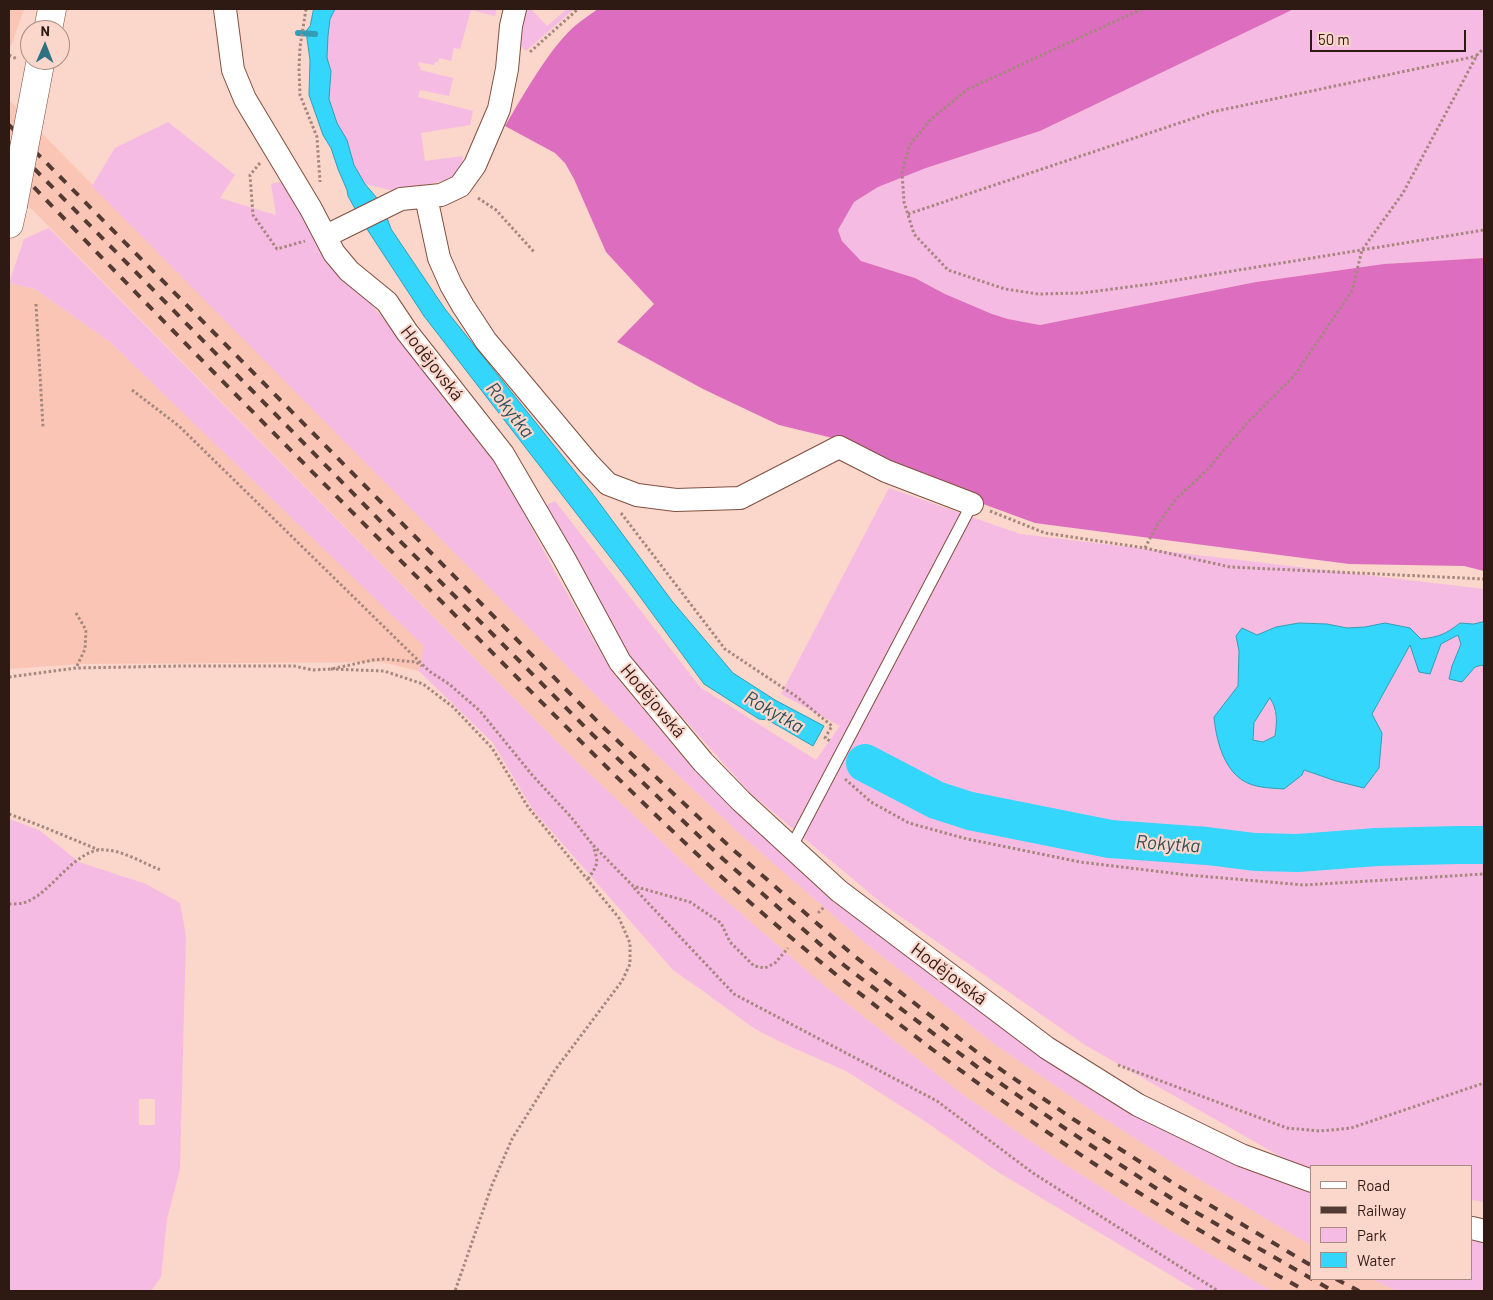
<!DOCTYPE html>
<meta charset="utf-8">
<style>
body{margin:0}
#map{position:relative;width:1493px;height:1300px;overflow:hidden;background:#fad6cb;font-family:Barlow,sans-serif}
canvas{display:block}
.frame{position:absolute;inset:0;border:10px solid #2f1a13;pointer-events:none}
.legend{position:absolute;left:1310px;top:1165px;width:162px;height:115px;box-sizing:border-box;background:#fad6cb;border:1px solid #a98b81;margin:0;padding:6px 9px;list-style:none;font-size:15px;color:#2f1a13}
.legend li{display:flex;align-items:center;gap:10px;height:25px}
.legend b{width:25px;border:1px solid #a98b81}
.north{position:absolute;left:20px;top:20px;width:50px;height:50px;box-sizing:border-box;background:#fad6cb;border:1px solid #a98b81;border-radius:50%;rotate:1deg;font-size:14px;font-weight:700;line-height:20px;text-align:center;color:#2f1a13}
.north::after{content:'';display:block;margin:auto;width:18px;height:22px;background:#2e7182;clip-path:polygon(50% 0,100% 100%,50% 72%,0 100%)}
.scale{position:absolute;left:1310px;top:30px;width:156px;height:22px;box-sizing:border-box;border:2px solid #2f1a13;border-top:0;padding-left:6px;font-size:15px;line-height:18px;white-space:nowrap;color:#2f1a13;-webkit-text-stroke:4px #fad6cb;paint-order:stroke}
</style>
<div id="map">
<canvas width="1493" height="1300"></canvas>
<div class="frame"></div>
<ul class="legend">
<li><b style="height:6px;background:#fff"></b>Road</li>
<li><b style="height:6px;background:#533b33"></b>Railway</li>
<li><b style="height:14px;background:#f6bbe3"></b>Park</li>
<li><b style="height:14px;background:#34d6fb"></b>Water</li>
</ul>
<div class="north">N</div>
<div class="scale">50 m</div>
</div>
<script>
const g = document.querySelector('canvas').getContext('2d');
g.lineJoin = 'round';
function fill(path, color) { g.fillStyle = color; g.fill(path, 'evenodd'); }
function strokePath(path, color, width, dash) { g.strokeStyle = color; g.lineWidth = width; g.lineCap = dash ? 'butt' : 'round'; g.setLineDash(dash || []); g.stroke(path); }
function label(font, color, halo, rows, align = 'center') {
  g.font = font + ' Barlow,sans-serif'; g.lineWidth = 4.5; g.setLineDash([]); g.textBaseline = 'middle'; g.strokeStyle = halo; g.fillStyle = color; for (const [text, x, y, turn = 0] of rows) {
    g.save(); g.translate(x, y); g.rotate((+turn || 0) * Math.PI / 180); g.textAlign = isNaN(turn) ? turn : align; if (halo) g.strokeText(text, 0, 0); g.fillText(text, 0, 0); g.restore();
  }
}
fill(new Path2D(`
 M 9,9 L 24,9 L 11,46 L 9,44 Z
 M 9,100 L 615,715 L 741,835 L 864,942 L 997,1046 L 1091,1110 L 1187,1172 L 1312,1246 L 1312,1279 L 1372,1279 L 1397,1291 L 1270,1291 L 1156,1222 L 1058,1160 L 962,1094 L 826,987 L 701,879 L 573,758 L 9,186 Z
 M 9,283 L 35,289 L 110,342 L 425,646 L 419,671 L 381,662 L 78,664 L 9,669 Z`), '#fac5b5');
fill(new Path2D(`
 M 335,9 L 497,9 L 495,16 L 471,10 L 460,49 L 454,48 L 451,61 L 439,58 L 438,62 L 435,62 L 434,65 L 419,62 L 418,66 L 421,67 L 420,70 L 453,78 L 449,96 L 420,90 L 418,97 L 473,111 L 470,125 L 421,133 L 425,161 L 463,156 L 459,177 L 412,188 L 394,191 L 365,184 L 354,165 L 347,140 L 337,123 L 329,99 L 331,71 L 327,58 L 328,36 L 330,19 Z
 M 523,9 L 531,9 L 547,26 L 567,9 L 574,9 L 526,51 L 520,45 Z
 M 1294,9 L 1484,9 L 1484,258 L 1384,264 L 1256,282 L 1040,325 L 1008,319 L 992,314 L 945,294 L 915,278 L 861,261 L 842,241 L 838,230 L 854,202 L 878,187 L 926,168 L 1040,131 Z
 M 168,122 L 235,175 L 220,198 L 276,215 L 271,184 L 289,180 L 328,251 L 462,416 L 502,472 L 555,572 L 612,672 L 693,769 L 835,896 L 1159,1125 L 1237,1166 L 1312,1190 L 1312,1246 L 1187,1172 L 1091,1110 L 997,1046 L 864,942 L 741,835 L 615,715 L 92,186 L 115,148 Z
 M 49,228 L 573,758 L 701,879 L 826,987 L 962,1094 L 1058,1160 L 1156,1222 L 1271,1291 L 1197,1291 L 998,1172 L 923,1120 L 846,1071 L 789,1046 L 755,1029 L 703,991 L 673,970 L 533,810 L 493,743 L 419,671 L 424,646 L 110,342 L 35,289 L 9,283 L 24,239 Z
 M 889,488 L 1020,534 L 1484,589 L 1484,622 L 1473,624 L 1460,623 C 1446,634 1439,637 1421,639 L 1410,628 L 1347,628 L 1327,624 L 1299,623 L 1276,627 L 1257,635 L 1236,636 L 1239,651 L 1238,686 L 1214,717 L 1304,770 L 1336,781 L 1382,733 L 1372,714 L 1410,645 L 1441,644 L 1458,634 L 1461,644 L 1452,666 L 1462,682 L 1475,667 L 1482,665 L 1484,667 L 1484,1202 L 1472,1200 L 1472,1166 L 1312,1166 L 1312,1172 L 1306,1171 L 1085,1045 L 884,905 L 749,792 L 630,658 L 541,508 L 555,501 L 701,688 L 816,760 L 840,726 L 781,694 Z
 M 1270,698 C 1278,711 1277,722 1275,736 L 1263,742 L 1253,739 L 1254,723 Z
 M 9,819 L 39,830 L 79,862 L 146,884 L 180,903 L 186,936 L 180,1169 L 167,1219 L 161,1277 L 151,1291 L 9,1291 ZM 139,1099 L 155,1099 L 155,1125 L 139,1125 Z
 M 1472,1237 L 1484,1239 L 1484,1291 L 1397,1291 L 1372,1279 L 1472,1279 Z`), '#f6bbe3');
fill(new Path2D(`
 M 598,9 L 1294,9 L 1040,131 L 926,168 L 878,187 L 854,202 L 838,230 L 842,241 L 861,261 L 915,278 L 945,294 L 992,314 L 1008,319 L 1040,325 L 1256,282 L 1384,264 L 1484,258 L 1484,571 L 1464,566 L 1349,564 L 1035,523 L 926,483 L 845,441 L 779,425 L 703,389 L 617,342 L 654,304 L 606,252 L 574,179 L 565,163 L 555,153 L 505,126 C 523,96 549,48 576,25 C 583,19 591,14 598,9 Z`), '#dc6dbf');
const water = new Path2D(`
 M 314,9 L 335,9 L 330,19 L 328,36 L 327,58 L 331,71 L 329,99 L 337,123 L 347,140 L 354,165 L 365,184 L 376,197 L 386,215 L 391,229 L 445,309 L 592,493 L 672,601 L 733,673 L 775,700 L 824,726 L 813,746 L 768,720 L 759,719 L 704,684 L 627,579 L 424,316 L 363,223 L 348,196 L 347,190 L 338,169 L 331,148 L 323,135 L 309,95 L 310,60 L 306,31 L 310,26 Z
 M 1484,622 L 1484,667 L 1482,665 L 1475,667 L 1462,682 L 1449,679 L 1452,666 L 1461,644 L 1458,635 L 1441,644 L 1430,674 L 1419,672 L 1410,645 L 1372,714 L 1382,733 L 1379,768 L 1364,788 L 1336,781 L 1304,770 L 1302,775 L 1284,789 C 1270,788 1254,788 1242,780 C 1223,767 1216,739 1214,717 L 1238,686 L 1239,651 L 1236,636 L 1242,628 L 1257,635 L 1276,627 L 1299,623 L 1327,624 L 1347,628 L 1365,627 L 1385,623 L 1410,628 L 1421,639 C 1439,637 1446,634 1460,623 L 1473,624 ZM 1270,698 C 1278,710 1277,722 1275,736 L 1263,742 L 1253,740 L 1254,723 Z`);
fill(water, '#34d6fb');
strokePath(water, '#329eb5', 1);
strokePath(new Path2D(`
 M 298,33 L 315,34`), '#329eb5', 6);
strokePath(new Path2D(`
 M 865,763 L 936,800 L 970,811 L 1110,839 L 1207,846 L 1255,852 L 1298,853 L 1377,847 L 1458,845 L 1484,845`), '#34d6fb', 38);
const service = new Path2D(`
 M 792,846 L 972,504`);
const minor = new Path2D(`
 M 225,9 L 233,70 L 245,99 L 311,209 L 334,253 L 349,271 L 387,302 L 407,332 L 503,454 L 565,560 L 620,662 L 703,762 L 741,801 L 839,891 L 1047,1048 L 1138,1105 L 1241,1155 L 1312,1181
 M 426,197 L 439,258 L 451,285 L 463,306 L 486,341 L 588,463 L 608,484 L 637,495 L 676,500 L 740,498 L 839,447 L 886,471 L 972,504
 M 326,236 L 401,199 L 441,195 L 460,186 L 475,165 L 499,109 L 507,69 L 511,26 L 515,9
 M 1472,1228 L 1484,1231`);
const tertiary = new Path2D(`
 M 48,30 L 52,9
 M 9,224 L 13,206`);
strokePath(service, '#815040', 13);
strokePath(minor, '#815040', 24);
strokePath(tertiary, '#815040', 29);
strokePath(new Path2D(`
 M 306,9 L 300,47 L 299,69 L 300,95 L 317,137 L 320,182
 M 1142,9 L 968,89 L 931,119 L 909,146 L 902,173 L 904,202 L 914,234 L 948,270 L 1005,289 L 1038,294 L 1082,293 L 1159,283 L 1484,230
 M 530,52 L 578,9
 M 9,55 L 17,59
 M 260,163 L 250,175 L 253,215 L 277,249 L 305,241
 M 478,198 L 496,210 L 535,253
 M 908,214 L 1212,112 L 1477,56
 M 36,304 L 43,427
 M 132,390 L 179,426 L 429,671 L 449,684 L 480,711 L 533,776 L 571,817 L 592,844 L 633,886 L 690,902 L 721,923 L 730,942 L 754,966 L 765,968 L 775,963 L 788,948
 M 990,511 L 1045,533 L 1145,548 L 1230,567 L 1484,579
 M 621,513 L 725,649 L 797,697 L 832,726 L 825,738 L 830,741
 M 1145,548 L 1157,525 L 1176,499 L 1207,470 L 1246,424 L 1294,376 L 1352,291 L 1362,250 L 1403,193 L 1477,55 L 1484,48
 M 76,613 L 86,630 L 85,649 L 76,668
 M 331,669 L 384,671 L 423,684 L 453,707 L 492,748 L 528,807 L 619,918 L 630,943 L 630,964 L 622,981 L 555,1070 L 512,1139 L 492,1185 L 455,1291
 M 9,677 L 76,668 L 180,666 L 294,666 L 313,670 L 331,669 L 373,660 L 384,659 L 416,662 L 422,666
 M 845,779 L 871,802 L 909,823 L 967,839 L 1080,862 L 1188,875 L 1304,885 L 1484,874
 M 9,814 L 41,826 L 99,850
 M 588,879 C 598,864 599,863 593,846
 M 634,888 L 734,994 L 937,1101 L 1033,1173 L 1218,1291
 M 9,904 C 15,904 22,904 28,901 C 51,892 72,854 99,850 C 120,848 142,863 161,870
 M 818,913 L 825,906
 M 1118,1065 L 1287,1128 L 1320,1131 L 1351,1128 L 1484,1083`), '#a5877e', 3, [2.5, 2.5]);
strokePath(service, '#fff', 11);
strokePath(minor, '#fff', 22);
strokePath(tertiary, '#fff', 28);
strokePath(new Path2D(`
 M 9,125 L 603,727 L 730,847 L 853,955 L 987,1060 L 1073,1119 L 1178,1186 L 1312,1266
 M 9,143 L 396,537 L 593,735 L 723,859 L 845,966 L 980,1069 L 1066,1129 L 1171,1198 L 1333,1291
 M 9,161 C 151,310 296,456 441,601 C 531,691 620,783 713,869 C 775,926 840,979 907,1030 C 1033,1127 1166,1215 1306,1291
 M 1336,1279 L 1359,1291`), '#533b33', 4, [9, 9]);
const tertiaryBridge = new Path2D(`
 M 13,206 L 40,64`);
strokePath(tertiaryBridge, '#815040', 29, []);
strokePath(tertiaryBridge, '#fff', 28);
label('18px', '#2f1a13', '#fad6cb', [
 ["Hodějovská",432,363,52],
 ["Hodějovská",653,701,50],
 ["Hodějovská",949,974,37]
]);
label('italic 19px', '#2e4e57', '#fad6cb', [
 ["Rokytka",510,410,52],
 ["Rokytka",774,712,30],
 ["Rokytka",1168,844,4]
]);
</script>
